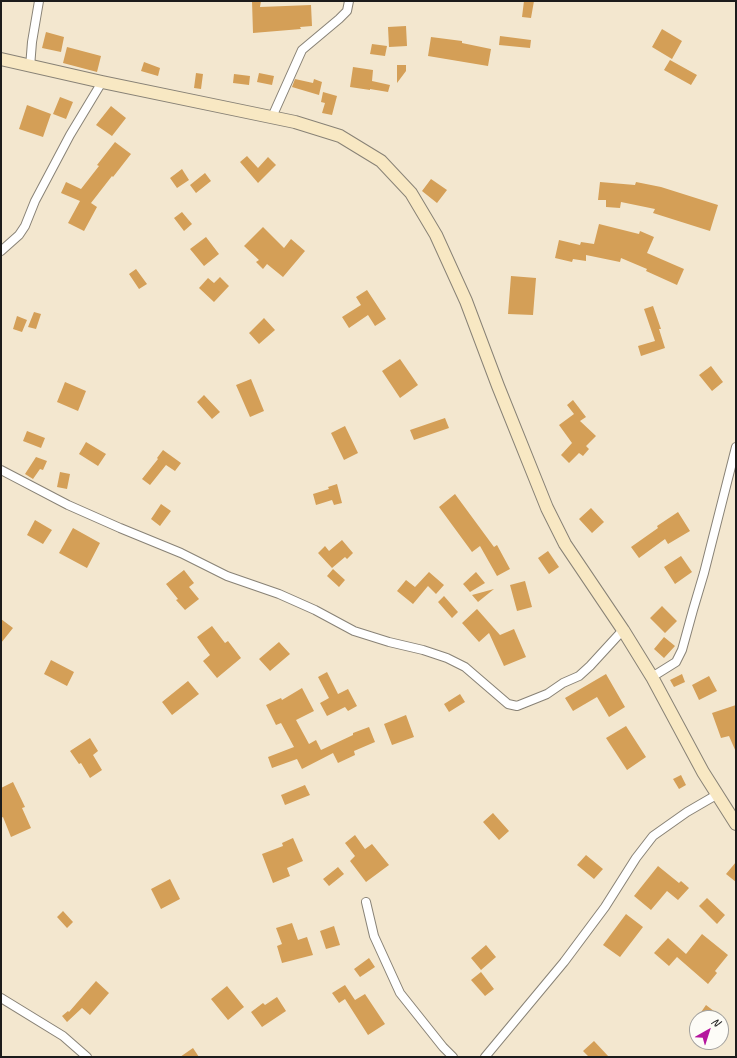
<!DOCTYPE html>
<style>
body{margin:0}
#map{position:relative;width:737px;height:1058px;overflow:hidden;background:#f3e7cf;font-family:Caveat,sans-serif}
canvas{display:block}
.frame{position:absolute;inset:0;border:2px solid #1c1c1c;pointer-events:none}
.north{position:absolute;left:689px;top:1010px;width:40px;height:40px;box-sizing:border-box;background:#fdfcf7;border:1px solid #a3a29f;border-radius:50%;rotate:39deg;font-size:11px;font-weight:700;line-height:16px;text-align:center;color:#1c1c1c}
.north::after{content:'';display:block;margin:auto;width:14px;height:18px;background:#b5179e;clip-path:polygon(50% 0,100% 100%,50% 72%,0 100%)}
</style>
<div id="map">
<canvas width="737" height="1058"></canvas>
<div class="frame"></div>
<div class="north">N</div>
</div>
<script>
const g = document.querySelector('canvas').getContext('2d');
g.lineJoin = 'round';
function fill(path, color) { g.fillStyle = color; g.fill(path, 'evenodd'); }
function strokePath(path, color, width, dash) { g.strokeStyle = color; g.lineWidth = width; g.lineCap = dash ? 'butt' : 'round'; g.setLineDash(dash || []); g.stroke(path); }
fill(new Path2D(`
 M 252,1 L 261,1 L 260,7 L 311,5 L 312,26 L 300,27 L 301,29 L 253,33 Z
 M 524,1 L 534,1 L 531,18 L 522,17 Z
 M 406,26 L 407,46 L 389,47 L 388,27 Z
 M 662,29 L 682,41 L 672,59 L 652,47 Z
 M 46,32 L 64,37 L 61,52 L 42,48 Z
 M 500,36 L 531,40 L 530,48 L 499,45 Z
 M 431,37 L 462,41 L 462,43 L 491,49 L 488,66 L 428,56 Z
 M 372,44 L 387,46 L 385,56 L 370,54 Z
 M 67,47 L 101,56 L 97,72 L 63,63 Z
 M 670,60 L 697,75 L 691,85 L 664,70 Z
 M 144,62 L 160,68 L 158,76 L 141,71 Z
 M 397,65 L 406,65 L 406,71 L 397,83 Z
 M 353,67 L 373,70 L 372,81 L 390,85 L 388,92 L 370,89 L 370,90 L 350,87 Z
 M 196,73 L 203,74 L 201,89 L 194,88 Z
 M 259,73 L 274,76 L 272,85 L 257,82 Z
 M 234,74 L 250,76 L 249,85 L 233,83 Z
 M 295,79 L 313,83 L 314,79 L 322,82 L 319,95 L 292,87 Z
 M 323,92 L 337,96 L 332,115 L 322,113 L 325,103 L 321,102 Z
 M 60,97 L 73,102 L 66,119 L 53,114 Z
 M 27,105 L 51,114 L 43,137 L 19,129 Z
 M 111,106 L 126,118 L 112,136 L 96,125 Z
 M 115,142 L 131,154 L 113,177 L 112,176 L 91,203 L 97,207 L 84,231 L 68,223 L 80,201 L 61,193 L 66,182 L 81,189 L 99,166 L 97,165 Z
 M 247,156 L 258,168 L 268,157 L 276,165 L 258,183 L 240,162 Z
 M 182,169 L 189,180 L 177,188 L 170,178 Z
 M 205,173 L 211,181 L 196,193 L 190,185 Z
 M 431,179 L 447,190 L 437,203 L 422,191 Z
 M 600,182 L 635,185 L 636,182 L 661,187 L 718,205 L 710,231 L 653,213 L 655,209 L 621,202 L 620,208 L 606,207 L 606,200 L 598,200 Z
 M 182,212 L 192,224 L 184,231 L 174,218 Z
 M 599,224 L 639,234 L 640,231 L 654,237 L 647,253 L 684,269 L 677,285 L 646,271 L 647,269 L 621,258 L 620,262 L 586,255 L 586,261 L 573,259 L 572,262 L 555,258 L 559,240 L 580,245 L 581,242 L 594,244 Z
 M 263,227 L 284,248 L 291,239 L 305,251 L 283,277 L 267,264 L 263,269 L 256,262 L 259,260 L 244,246 Z
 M 206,237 L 219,254 L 204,266 L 190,249 Z
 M 136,269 L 147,284 L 139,289 L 129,274 Z
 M 511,276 L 536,278 L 533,315 L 508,314 Z
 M 220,277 L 229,286 L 214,302 L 199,288 L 208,278 L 214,283 Z
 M 367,290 L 386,319 L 375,326 L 368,315 L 349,328 L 342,317 L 361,305 L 356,297 Z
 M 653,306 L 661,329 L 659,329 L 665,348 L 641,356 L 638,346 L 655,341 L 644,309 Z
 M 34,312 L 41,314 L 36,329 L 28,327 Z
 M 17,316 L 27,320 L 22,332 L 13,329 Z
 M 264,318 L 275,330 L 259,344 L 249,333 Z
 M 400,359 L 418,385 L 400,398 L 382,371 Z
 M 711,366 L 723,382 L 712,391 L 699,375 Z
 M 251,379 L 264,411 L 250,417 L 236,385 Z
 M 65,382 L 86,391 L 78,411 L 57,402 Z
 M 204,395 L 220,412 L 212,419 L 197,402 Z
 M 573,400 L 586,417 L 580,421 L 596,436 L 586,446 L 589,449 L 583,456 L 579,453 L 569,463 L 561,455 L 572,443 L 559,425 L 574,414 L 567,405 Z
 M 445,418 L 449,428 L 414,440 L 410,430 Z
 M 345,426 L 358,453 L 344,460 L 331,433 Z
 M 27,431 L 45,438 L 41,448 L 23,441 Z
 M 86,442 L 106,454 L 98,466 L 79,454 Z
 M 163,450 L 181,463 L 175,471 L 166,465 L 150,485 L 142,479 L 158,459 L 157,458 Z
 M 36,457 L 47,461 L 43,470 L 40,469 L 33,479 L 25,474 Z
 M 60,472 L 70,474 L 67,489 L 57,487 Z
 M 337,484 L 342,503 L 334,505 L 332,500 L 316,505 L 313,494 L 329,489 L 328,487 Z
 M 455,494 L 494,547 L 497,545 L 510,569 L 497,576 L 480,546 L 472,552 L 439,507 Z
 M 161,504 L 171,511 L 160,526 L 151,519 Z
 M 591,508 L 604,522 L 592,533 L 579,519 Z
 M 678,512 L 690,531 L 668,544 L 665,539 L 639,558 L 631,547 L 658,528 L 657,526 Z
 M 35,520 L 52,530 L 43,544 L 27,535 Z
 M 73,528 L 100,543 L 87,568 L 59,553 Z
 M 342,540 L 353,553 L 347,559 L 345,557 L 332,568 L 318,553 L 325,546 L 329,551 Z
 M 548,551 L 559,567 L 549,574 L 538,558 Z
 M 681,556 L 692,572 L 675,584 L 664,567 Z
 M 333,569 L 345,580 L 339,587 L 327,576 Z
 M 184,570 L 194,583 L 189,587 L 199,599 L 185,610 L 176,600 L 178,599 L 166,584 Z
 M 429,572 L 444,585 L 436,594 L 428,586 L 413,604 L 397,591 L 406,580 L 415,587 Z
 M 476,572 L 485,583 L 470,592 L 463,584 Z
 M 525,581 L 532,607 L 517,611 L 510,585 Z
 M 494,589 L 478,602 L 472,595 Z
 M 444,596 L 458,612 L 452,618 L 438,602 Z
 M 662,606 L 677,621 L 665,633 L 650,618 Z
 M 477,609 L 500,635 L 514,629 L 526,657 L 504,666 L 489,633 L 479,642 L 462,623 Z
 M 1,619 L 13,628 L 1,643 Z
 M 212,626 L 225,643 L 228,641 L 241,658 L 217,678 L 203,661 L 210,655 L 197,637 Z
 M 664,637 L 675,646 L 664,658 L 654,649 Z
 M 279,642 L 290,654 L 270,671 L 259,659 Z
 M 51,660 L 74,672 L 67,686 L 44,674 Z
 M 327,672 L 338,694 L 348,689 L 357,706 L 348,711 L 345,707 L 327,716 L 320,703 L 329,698 L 318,677 Z
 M 606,674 L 625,707 L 609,717 L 597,697 L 573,711 L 565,698 Z
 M 682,674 L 685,682 L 674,687 L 670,680 Z
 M 709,676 L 717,691 L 699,700 L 692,685 Z
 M 188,681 L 199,694 L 172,715 L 162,702 Z
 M 302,688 L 314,711 L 296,720 L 309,744 L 316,740 L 321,750 L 353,735 L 353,733 L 369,727 L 375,742 L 354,751 L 355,755 L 338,763 L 333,753 L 302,769 L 297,759 L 272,768 L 268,757 L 294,747 L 281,723 L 276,725 L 266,705 L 281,698 L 282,700 Z
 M 460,694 L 465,702 L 449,712 L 444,704 Z
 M 736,705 L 736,752 L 729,736 L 721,738 L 712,713 Z
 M 406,715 L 414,737 L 392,745 L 384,724 Z
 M 626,726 L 646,757 L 627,770 L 606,738 Z
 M 90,738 L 98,751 L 93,755 L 102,770 L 90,778 L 81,763 L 79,764 L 70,751 Z
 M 681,775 L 686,785 L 679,789 L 673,779 Z
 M 13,782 L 25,807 L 22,808 L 31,828 L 11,837 L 3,817 L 1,818 L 1,788 Z
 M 305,785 L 310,795 L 285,805 L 281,795 Z
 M 493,813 L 509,831 L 499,840 L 483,822 Z
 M 355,835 L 365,849 L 372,844 L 389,865 L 366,882 L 350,861 L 355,856 L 345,843 Z
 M 293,838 L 303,861 L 287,868 L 290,876 L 273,883 L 262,854 L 283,846 L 282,843 Z
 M 586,855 L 603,869 L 594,879 L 577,865 Z
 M 736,862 L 736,882 L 726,874 Z
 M 658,866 L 679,883 L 681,881 L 689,888 L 678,900 L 667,891 L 651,910 L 634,896 Z
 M 338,867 L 344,874 L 329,886 L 323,879 Z
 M 170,879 L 180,899 L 161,909 L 151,889 Z
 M 707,898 L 725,915 L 717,924 L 699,906 Z
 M 63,911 L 73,922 L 67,928 L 57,917 Z
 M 626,914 L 643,927 L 620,957 L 603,945 Z
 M 292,923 L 298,940 L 307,937 L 313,955 L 282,963 L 277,946 L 282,944 L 276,928 Z
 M 334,926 L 340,945 L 326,949 L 320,931 Z
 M 702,934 L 728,955 L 715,971 L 717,973 L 708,984 L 677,957 L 669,966 L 654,953 L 668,938 L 686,954 Z
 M 486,945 L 496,957 L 481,970 L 471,958 Z
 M 369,958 L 375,967 L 360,977 L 354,969 Z
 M 481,972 L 494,989 L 485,996 L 471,980 Z
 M 96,981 L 109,993 L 90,1015 L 82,1008 L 67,1022 L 62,1016 L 68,1011 L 69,1012 Z
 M 345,985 L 355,1000 L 365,994 L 385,1024 L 368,1035 L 345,999 L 339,1003 L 332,993 Z
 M 227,986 L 244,1007 L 228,1020 L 211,999 Z
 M 277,997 L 286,1011 L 262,1027 L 251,1012 L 263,1003 L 265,1005 Z
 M 706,1005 L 723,1018 L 697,1018 Z
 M 594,1041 L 609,1057 L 589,1057 L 583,1051 Z
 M 193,1048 L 199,1057 L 180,1057 Z`), '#d49f57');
const minor = new Path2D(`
 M 30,67 L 32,42 L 39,1
 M 272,117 L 302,50 L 339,19 L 347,11 L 349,1
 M 1,251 L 19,235 L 25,226 L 35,201 L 70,135 L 102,82
 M 1,470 L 68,505 L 120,528 L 181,553 L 227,576 L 279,594 L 315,610 L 354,631 L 389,642 L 423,650 L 447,658 L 465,667 L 508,704 L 517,706 L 547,694 L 563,683 L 579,676 L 590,666 L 623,630
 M 652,677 L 676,662 L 682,650 L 693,610 L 704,573 L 736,447
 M 366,902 L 374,936 L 400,993 L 443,1047 L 453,1057
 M 1,998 L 63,1036 L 87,1057
 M 485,1057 L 564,962 L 605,907 L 636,858 L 653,836 L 687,812 L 718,794`);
const secondary = new Path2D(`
 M 1,59 L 102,82 L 295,122 L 340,136 L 381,161 L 411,193 L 436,235 L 466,301 L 498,386 L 547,508 L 565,544 L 623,630 L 652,677 L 703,772 L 736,824`);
strokePath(minor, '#888276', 10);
strokePath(secondary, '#888276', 14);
strokePath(minor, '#fff', 8);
strokePath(secondary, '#f8e8c3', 12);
</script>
